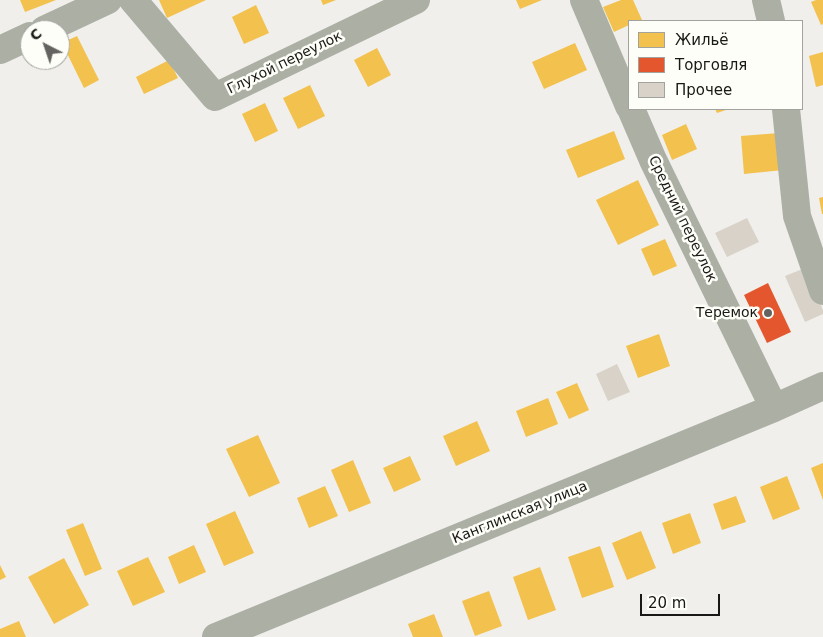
<!DOCTYPE html>
<meta charset="utf-8">
<style>
body{margin:0}
#map{position:relative;width:823px;height:637px;overflow:hidden;background:#f0efeb;font-family:"DejaVu Sans",sans-serif}
canvas{display:block}
.legend{position:absolute;left:628px;top:20px;width:175px;height:90px;box-sizing:border-box;background:#fefef8;border:1px solid #a2a29e;margin:0;padding:6px 9px;list-style:none;font-size:15px;color:#191816}
.legend li{display:flex;align-items:center;gap:10px;height:25px}
.legend b{width:25px;border:1px solid #a2a29e}
.north{position:absolute;left:20px;top:20px;width:50px;height:50px;box-sizing:border-box;background:#fefef8;border:1px solid #a2a29e;border-radius:50%;rotate:319deg;font-size:14px;font-weight:700;line-height:20px;text-align:center;color:#191816}
.north::after{content:'';display:block;margin:auto;width:18px;height:22px;background:#646361;clip-path:polygon(50% 0,100% 100%,50% 72%,0 100%)}
.scale{position:absolute;left:640px;top:594px;width:80px;height:22px;box-sizing:border-box;border:2px solid #191816;border-top:0;padding-left:6px;font-size:15px;line-height:18px;white-space:nowrap;color:#191816;-webkit-text-stroke:4px #fefef8;paint-order:stroke}
</style>
<div id="map">
<canvas width="823" height="637"></canvas>
<ul class="legend">
<li><b style="height:14px;background:#f2c14e"></b>Жильё</li>
<li><b style="height:14px;background:#e4572e"></b>Торговля</li>
<li><b style="height:14px;background:#d9d2c8"></b>Прочее</li>
</ul>
<div class="north">С</div>
<div class="scale">20 m</div>
</div>
<script>
const g = document.querySelector('canvas').getContext('2d');
g.lineJoin = 'round';
function fill(path, color) { g.fillStyle = color; g.fill(path, 'evenodd'); }
function strokePath(path, color, width, dash) { g.strokeStyle = color; g.lineWidth = width; g.lineCap = dash ? 'butt' : 'round'; g.setLineDash(dash || []); g.stroke(path); }
function label(font, color, halo, rows, align = 'center') {
  g.font = font + ' "DejaVu Sans",sans-serif'; g.lineWidth = 5; g.setLineDash([]); g.textBaseline = 'middle'; g.strokeStyle = halo; g.fillStyle = color; for (const [text, x, y, turn = 0] of rows) {
    g.save(); g.translate(x, y); g.rotate((+turn || 0) * Math.PI / 180); g.textAlign = isNaN(turn) ? turn : align; if (halo) g.strokeText(text, 0, 0); g.fillText(text, 0, 0); g.restore();
  }
}
fill(new Path2D(`
 M 20,0 L 56,0 L 25,12 Z
 M 159,0 L 206,0 L 167,18 Z
 M 321,0 L 336,0 L 323,5 Z
 M 516,0 L 542,0 L 520,9 Z
 M 621,0 L 633,0 L 642,20 L 629,21 L 629,25 L 614,32 L 603,7 Z
 M 816,0 L 823,0 L 823,24 L 821,25 L 811,2 Z
 M 256,5 L 269,33 L 244,44 L 232,17 Z
 M 77,36 L 99,80 L 84,88 L 62,43 Z
 M 575,43 L 587,70 L 544,89 L 532,62 Z
 M 377,48 L 391,75 L 368,87 L 354,60 Z
 M 823,52 L 823,85 L 816,87 L 809,56 Z
 M 169,60 L 178,78 L 144,94 L 136,77 Z
 M 310,85 L 325,116 L 298,129 L 283,98 Z
 M 265,103 L 278,131 L 255,142 L 242,114 Z
 M 715,109 L 729,109 L 717,113 Z
 M 686,124 L 697,149 L 672,160 L 662,135 Z
 M 614,131 L 625,159 L 578,178 L 566,150 Z
 M 779,133 L 783,170 L 744,174 L 741,136 Z
 M 638,180 L 659,225 L 618,245 L 596,200 Z
 M 823,197 L 823,214 L 822,214 L 819,198 Z
 M 665,239 L 677,266 L 653,276 L 641,249 Z
 M 659,334 L 670,366 L 638,378 L 626,346 Z
 M 577,383 L 589,410 L 569,419 L 556,392 Z
 M 548,398 L 558,424 L 526,437 L 516,411 Z
 M 477,421 L 490,451 L 456,466 L 443,436 Z
 M 258,435 L 280,483 L 249,497 L 226,449 Z
 M 410,456 L 421,480 L 394,492 L 383,468 Z
 M 353,460 L 371,503 L 349,512 L 331,470 Z
 M 823,463 L 823,500 L 811,468 Z
 M 787,476 L 800,509 L 773,520 L 760,487 Z
 M 325,486 L 338,516 L 309,528 L 297,498 Z
 M 736,496 L 746,522 L 722,530 L 713,504 Z
 M 235,511 L 254,553 L 224,566 L 206,524 Z
 M 690,513 L 701,543 L 673,554 L 662,523 Z
 M 83,523 L 102,569 L 85,576 L 66,530 Z
 M 641,531 L 656,568 L 627,580 L 612,543 Z
 M 194,545 L 206,572 L 179,584 L 168,557 Z
 M 600,546 L 614,587 L 582,598 L 568,557 Z
 M 148,557 L 165,592 L 133,606 L 117,571 Z
 M 64,558 L 89,605 L 54,624 L 28,577 Z
 M 0,565 L 6,577 L 0,580 Z
 M 540,567 L 556,610 L 528,620 L 513,577 Z
 M 489,591 L 502,626 L 475,636 L 462,601 Z
 M 434,614 L 443,637 L 413,637 L 408,624 Z
 M 19,621 L 26,637 L 0,637 L 0,629 Z`), '#f2c14e');
fill(new Path2D(`
 M 768,283 L 791,332 L 767,343 L 744,295 Z`), '#e4572e');
fill(new Path2D(`
 M 747,218 L 759,242 L 727,257 L 715,233 Z
 M 805,268 L 823,310 L 823,314 L 805,322 L 785,276 Z
 M 617,364 L 630,392 L 608,401 L 596,374 Z`), '#d9d2c8');
strokePath(new Path2D(`
 M 133,0 L 215,97 L 416,0
 M 584,0 L 629,106
 M 766,0 L 771,21
 M 44,30 L 108,0
 M 0,50 L 30,36
 M 631,109 L 653,160 L 774,408
 M 786,109 L 797,216 L 823,291
 M 216,637 L 774,408 L 823,386`), '#abafa4', 28);
for (const [x, y, r, color] of [
 [768,313,5,"#646361"]
]) { const dot = new Path2D(); dot.arc(x, y, r, 0, 2 * Math.PI); g.fillStyle = color; g.fill(dot); strokePath(dot, '#fefef8', 2); }
label('14px', '#191816', '#fefef8', [
 ["Глухой переулок",285,63,-26],
 ["Средний переулок",682,219,64],
 ["Канглинская улица",520,513,-22]
]);
label('14px', '#191816', '#fefef8', [
 ["Теремок",758,313]
], 'right');
</script>
